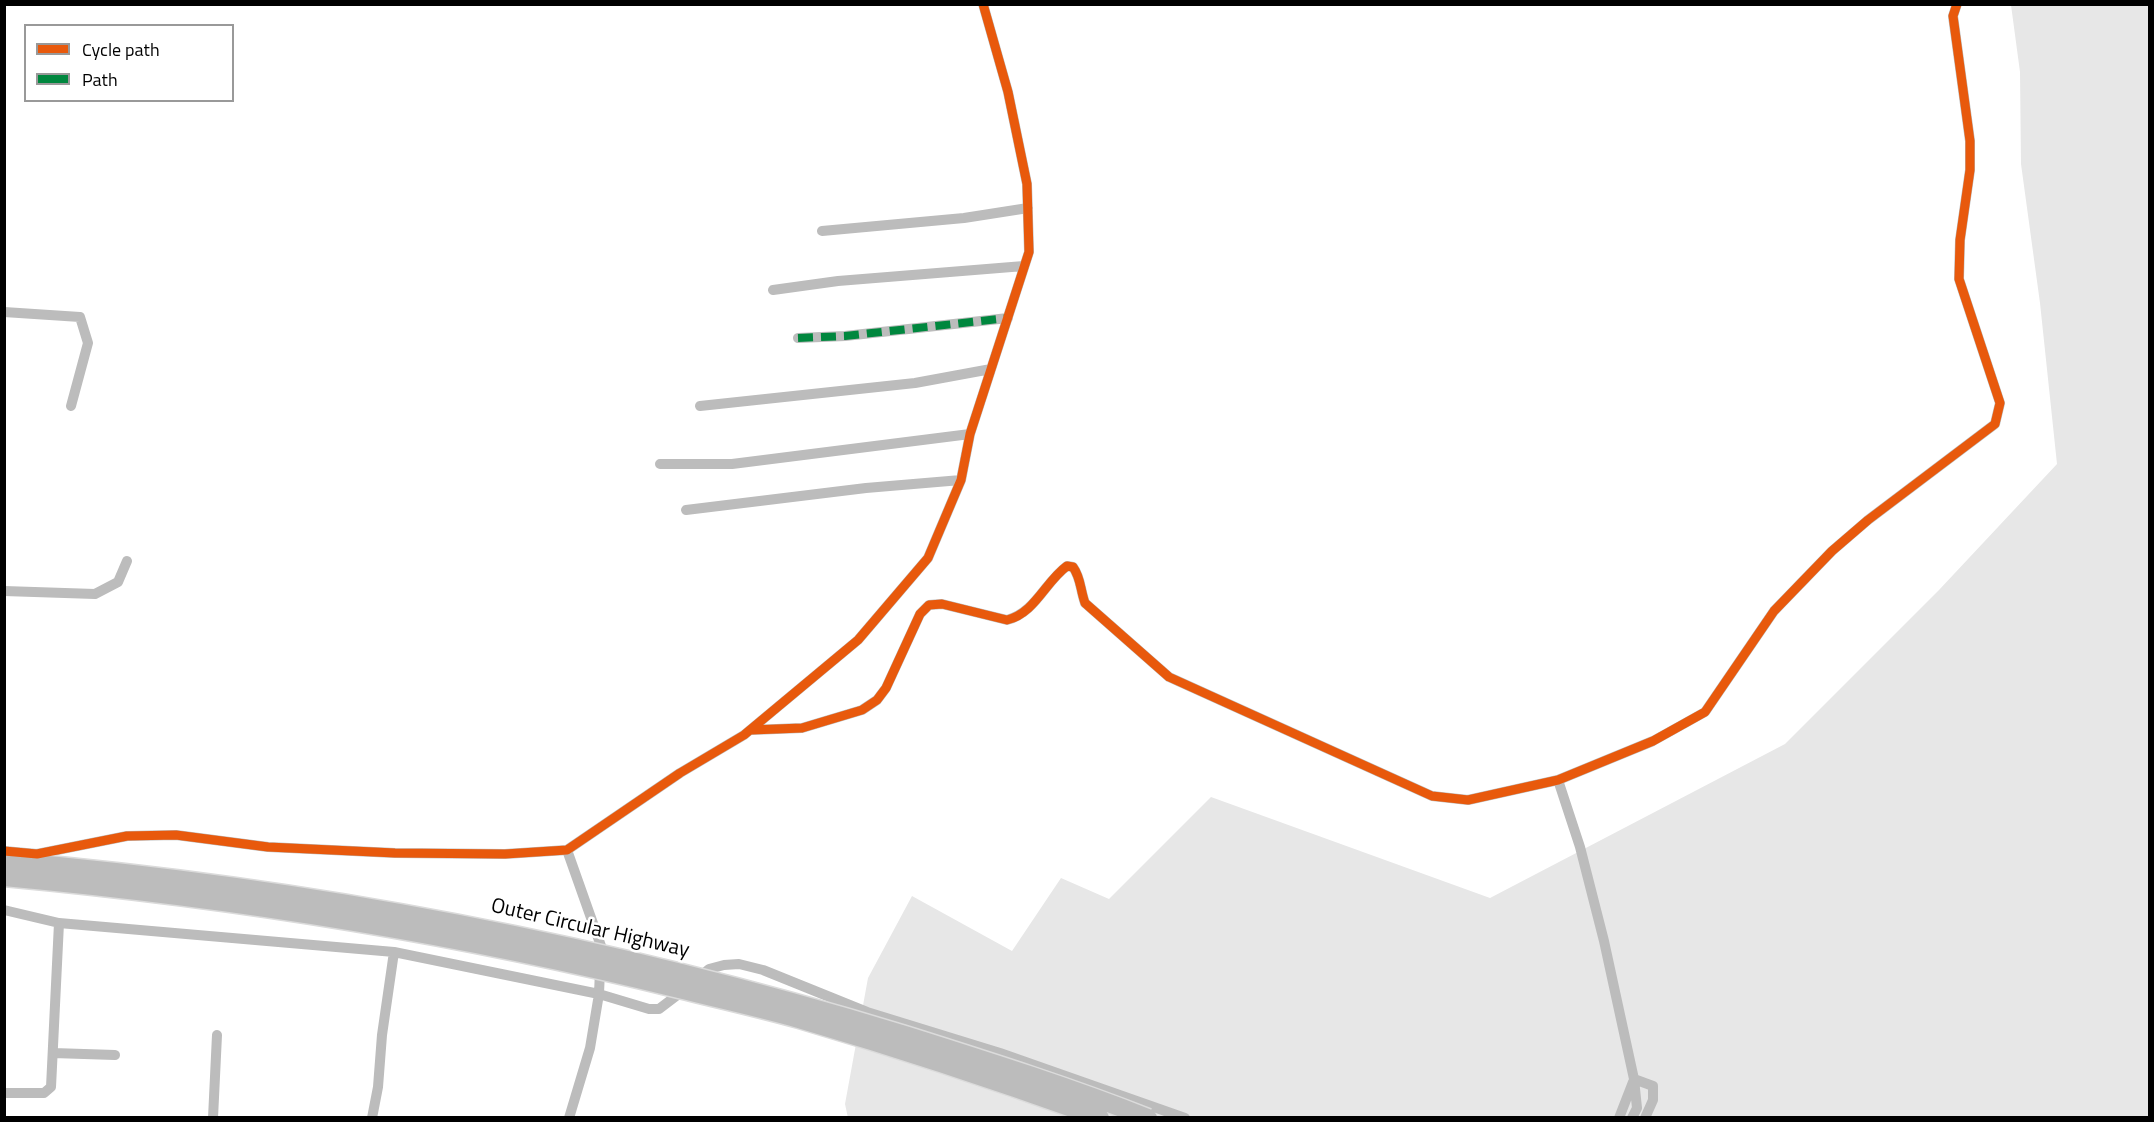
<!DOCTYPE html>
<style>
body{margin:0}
#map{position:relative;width:2154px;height:1122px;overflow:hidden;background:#fff;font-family:"Titillium Web",sans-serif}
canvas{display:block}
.frame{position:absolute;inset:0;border:6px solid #000;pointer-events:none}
.legend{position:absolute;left:24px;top:24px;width:210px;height:78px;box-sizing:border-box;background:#fff;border:2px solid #999;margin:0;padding:8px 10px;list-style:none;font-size:18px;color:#000}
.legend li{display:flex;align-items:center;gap:12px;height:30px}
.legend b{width:30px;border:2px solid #999}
</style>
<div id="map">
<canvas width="2154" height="1122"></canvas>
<div class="frame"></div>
<ul class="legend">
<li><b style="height:8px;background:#e8590c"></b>Cycle path</li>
<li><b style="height:8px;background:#00873e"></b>Path</li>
</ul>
</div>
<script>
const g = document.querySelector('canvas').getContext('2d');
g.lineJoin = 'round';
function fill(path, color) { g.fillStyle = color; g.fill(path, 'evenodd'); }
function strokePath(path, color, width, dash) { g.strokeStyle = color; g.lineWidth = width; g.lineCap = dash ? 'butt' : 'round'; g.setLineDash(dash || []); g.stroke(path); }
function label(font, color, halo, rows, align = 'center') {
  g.font = font + ' "Titillium Web",sans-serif'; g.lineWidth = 5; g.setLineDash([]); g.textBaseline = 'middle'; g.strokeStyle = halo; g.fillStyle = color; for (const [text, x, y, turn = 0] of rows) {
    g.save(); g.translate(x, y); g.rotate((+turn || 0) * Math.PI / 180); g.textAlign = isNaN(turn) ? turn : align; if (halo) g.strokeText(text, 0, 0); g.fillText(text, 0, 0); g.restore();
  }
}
fill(new Path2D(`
 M 2011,5 L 2149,5 L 2149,1117 L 848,1118 L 845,1104 L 868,978 L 912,896 L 1012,951 L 1061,878 L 1109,899 L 1211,797 L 1490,898 L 1785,744 L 1939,590 L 2057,464 L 2040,303 L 2021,164 L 2020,72 Z`), '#e7e7e7');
strokePath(new Path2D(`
 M 822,231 L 964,218 L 1028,208
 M 773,290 L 838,281 L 1024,266
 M 4,312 L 80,317 L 88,343 L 71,406
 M 798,338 L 845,336 L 1008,318
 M 700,406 L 915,383 L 991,369
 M 660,464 L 732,464 L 970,434
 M 686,510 L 866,488 L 961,480
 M 4,591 L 95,594 L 118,582 L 127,561
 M 751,730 L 802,728 L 862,710 L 877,700 L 886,688 L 920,614 L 929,605 L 942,604 L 1007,620 C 1035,613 1045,582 1067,566 L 1073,567 C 1081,578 1080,589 1085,603 L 1169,677 L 1432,796 L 1468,800 L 1558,780 L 1653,741 L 1705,712 L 1774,611 L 1832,551 L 1868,520 L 1995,424 L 2000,403 L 1959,279 L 1960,240 L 1970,170 L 1970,141 L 1953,16 L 1957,4
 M 1558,780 L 1580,847 L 1604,941 L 1634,1079 L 1637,1108 L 1632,1118
 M 567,850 L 601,946 L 599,994 L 590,1048 L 569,1118
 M 4,851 L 37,854 L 127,836 L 176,835 L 268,847 L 395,853 L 505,854 L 567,850 L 680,773 L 744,735 L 858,640 L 928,558 L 961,480 L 970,434 L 1029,252 L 1027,184 L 1008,92 L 983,4
 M 4,910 L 59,923 L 394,952 L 599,994 L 649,1009 L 659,1009 L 684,990
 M 698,978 L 709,969 L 724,965 L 739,964 L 763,970 L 867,1012 L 1000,1053 L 1185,1118
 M 53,1053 L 115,1055
 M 1634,1079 L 1653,1086 L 1653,1100 L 1645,1118
 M 4,1093 L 44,1093 L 51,1087 L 59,923
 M 213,1118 L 217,1035
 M 372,1118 L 378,1087 L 382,1035 L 394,952
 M 1619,1118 L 1633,1082`), '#bcbcbc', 10);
const highwayBridge = new Path2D(`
 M 4,861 C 309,887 610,945 902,1034 C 984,1060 1067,1086 1148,1118
 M 4,877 C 232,898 458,934 679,989 C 719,999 760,1008 799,1019 C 901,1049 1001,1082 1100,1118`);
strokePath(highwayBridge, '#dbdbdb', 21, []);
strokePath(highwayBridge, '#bcbcbc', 18);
strokePath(new Path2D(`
 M 798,338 L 845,336 L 1008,318`), '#00873e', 8, [15, 8]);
strokePath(new Path2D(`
 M 751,730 L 802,728 L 862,710 L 877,700 L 886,688 L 920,614 L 929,605 L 942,604 L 1007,620 C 1035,613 1045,582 1067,566 L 1073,567 C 1081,578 1080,589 1085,603 L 1169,677 L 1432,796 L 1468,800 L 1558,780 L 1653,741 L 1705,712 L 1774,611 L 1832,551 L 1868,520 L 1995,424 L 2000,403 L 1959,279 L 1960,240 L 1970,170 L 1970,141 L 1953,16 L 1957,4
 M 4,851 L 37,854 L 127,836 L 176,835 L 268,847 L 395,853 L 505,854 L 567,850 L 680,773 L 744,735 L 858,640 L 928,558 L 961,480 L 970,434 L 1029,252 L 1027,184 L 1008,92 L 983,4`), '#e8590c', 9);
label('21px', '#000', '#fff', [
 ["Outer Circular Highway",590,929,13]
]);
</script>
